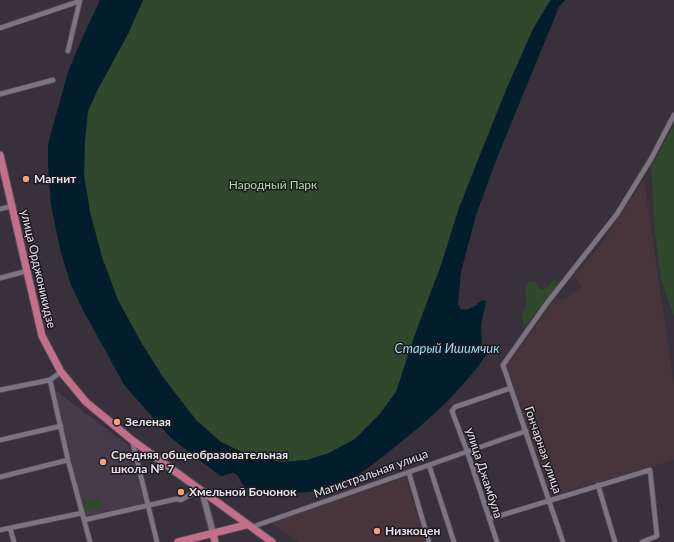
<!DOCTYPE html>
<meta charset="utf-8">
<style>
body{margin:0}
canvas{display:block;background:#38303b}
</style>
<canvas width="674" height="542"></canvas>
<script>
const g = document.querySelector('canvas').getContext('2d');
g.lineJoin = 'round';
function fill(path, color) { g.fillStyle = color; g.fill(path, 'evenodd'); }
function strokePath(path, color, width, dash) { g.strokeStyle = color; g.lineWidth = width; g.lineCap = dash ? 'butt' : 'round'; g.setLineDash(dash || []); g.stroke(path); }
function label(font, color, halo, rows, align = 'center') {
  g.font = font + ' Lato,sans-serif'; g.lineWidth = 3; g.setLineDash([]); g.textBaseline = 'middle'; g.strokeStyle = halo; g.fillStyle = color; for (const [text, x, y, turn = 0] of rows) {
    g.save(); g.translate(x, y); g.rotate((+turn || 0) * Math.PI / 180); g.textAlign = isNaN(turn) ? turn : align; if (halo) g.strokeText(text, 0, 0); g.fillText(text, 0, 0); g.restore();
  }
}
fill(new Path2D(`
 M 55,390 L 130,447 L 144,503 L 85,516 Z`), '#463b4b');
fill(new Path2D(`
 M 644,180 L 674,385 L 674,460 L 552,496 L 507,366 L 556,298 L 563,300 L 582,287 L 574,277 L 600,246 Z
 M 406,477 L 425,542 L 298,542 L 272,523 Z`), '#48353c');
fill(new Path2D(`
 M 143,0 L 551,0 L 533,29 L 506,90 L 477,161 L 459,208 L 441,265 L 414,337 L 396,392 L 379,415 L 355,439 L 329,453 L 307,460 L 282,462 L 252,457 L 221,442 L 196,420 L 163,377 L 142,344 L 118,300 L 102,257 L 90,212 L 84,175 L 85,140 L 88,111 L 98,89 L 128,34 Z
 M 674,125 L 674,317 L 661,280 L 655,230 L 651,167 Z
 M 554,279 L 559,283 L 527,324 L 524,324 L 522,317 L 527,302 L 525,290 L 526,284 L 530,281 L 537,283 L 540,290 L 543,290 L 549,286 Z
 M 100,498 L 102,508 L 84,511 L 82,501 Z`), '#30482b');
fill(new Path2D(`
 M 100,0 L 143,0 L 128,34 L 98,89 L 88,111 L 85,140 L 84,175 L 90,212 L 102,257 L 118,300 L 142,344 L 163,377 L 196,420 L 221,442 L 252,457 L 282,462 L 307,460 L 329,453 L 355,439 L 379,415 L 396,392 L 414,337 L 441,265 L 459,208 L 506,90 L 533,29 L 548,4 L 551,0 L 565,0 L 559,7 L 497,158 L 476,215 L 461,272 L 458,304 L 461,309 C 469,311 476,306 482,300 L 486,301 L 481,325 L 482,346 L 483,348 L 489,348 L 489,351 C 463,390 427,422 391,450 C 372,465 356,479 332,487 C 321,492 287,494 275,494 C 266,493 256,493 248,489 C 236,482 243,467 223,476 L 219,475 L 171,438 L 125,386 L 84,312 L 71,285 L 61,253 L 51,205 L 48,165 L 48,144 L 68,72 L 80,43 Z`), '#021d2b');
const minor = new Path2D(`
 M 0,28 L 80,1
 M 68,51 L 80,0
 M 0,94 L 53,80
 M 0,209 L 12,206
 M 0,278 L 27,271
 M 61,372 L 50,380 L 68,460 L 90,542
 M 0,390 L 50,380
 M 0,440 L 61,426
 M 132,440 L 157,542
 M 429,465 L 454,542
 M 409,473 L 429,542
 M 0,477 L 68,460
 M 598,485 L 615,542
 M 489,519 L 650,470 L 657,536 L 642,542
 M 84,520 L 176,499 L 181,500 L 190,495 L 202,491
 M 252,527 L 526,431
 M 10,528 L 14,542
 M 0,530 L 82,513
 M 497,542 L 467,451 L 452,411 L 455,407 L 511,388
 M 563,542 L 503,365 L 547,303 L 617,214 L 651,159 L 674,115`);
const tertiary = new Path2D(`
 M 202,491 L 213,533`);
const primary = new Path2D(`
 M 0,155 L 42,336 L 61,372 L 86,402 L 132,440 L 272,542
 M 213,533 L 215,542
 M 178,542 L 246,525`);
strokePath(minor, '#534d56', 6);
strokePath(tertiary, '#534d56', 8);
strokePath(primary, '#534d56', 9);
strokePath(minor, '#7d7481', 4.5);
strokePath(tertiary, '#7d7481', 5.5);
strokePath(primary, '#c36f8a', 7);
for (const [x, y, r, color] of [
 [26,179,4,"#f2a17e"],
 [117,422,4,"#f2a17e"],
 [103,462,4,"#f2a17e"],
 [181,492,4,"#f2a17e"],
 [377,531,4,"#f2a17e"]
]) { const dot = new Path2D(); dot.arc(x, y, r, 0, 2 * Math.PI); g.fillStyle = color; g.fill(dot); strokePath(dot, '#1d1a1f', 1.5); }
label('bold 12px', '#e7e2e9', '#1d1a1f', [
 ["Магнит",34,179],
 ["Зеленая",125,422],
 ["Средняя общеобразовательная",111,455],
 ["школа № 7",111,469],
 ["Хмельной Бочонок",189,492],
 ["Низкоцен",385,531]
], 'left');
label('12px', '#abdfa0', '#1d1a1f', [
 ["Народный Парк",273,185]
]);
label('12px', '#e7e2e9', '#1d1a1f', [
 ["улица Орджоникидзе",38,269,77],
 ["Гончарная улица",543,450,71],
 ["улица Джамбула",484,473,72],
 ["Магистральная улица",371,474,-20]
]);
label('italic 13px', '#9adafc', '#1d1a1f', [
 ["Старый Ишимчик",447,349]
]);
</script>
